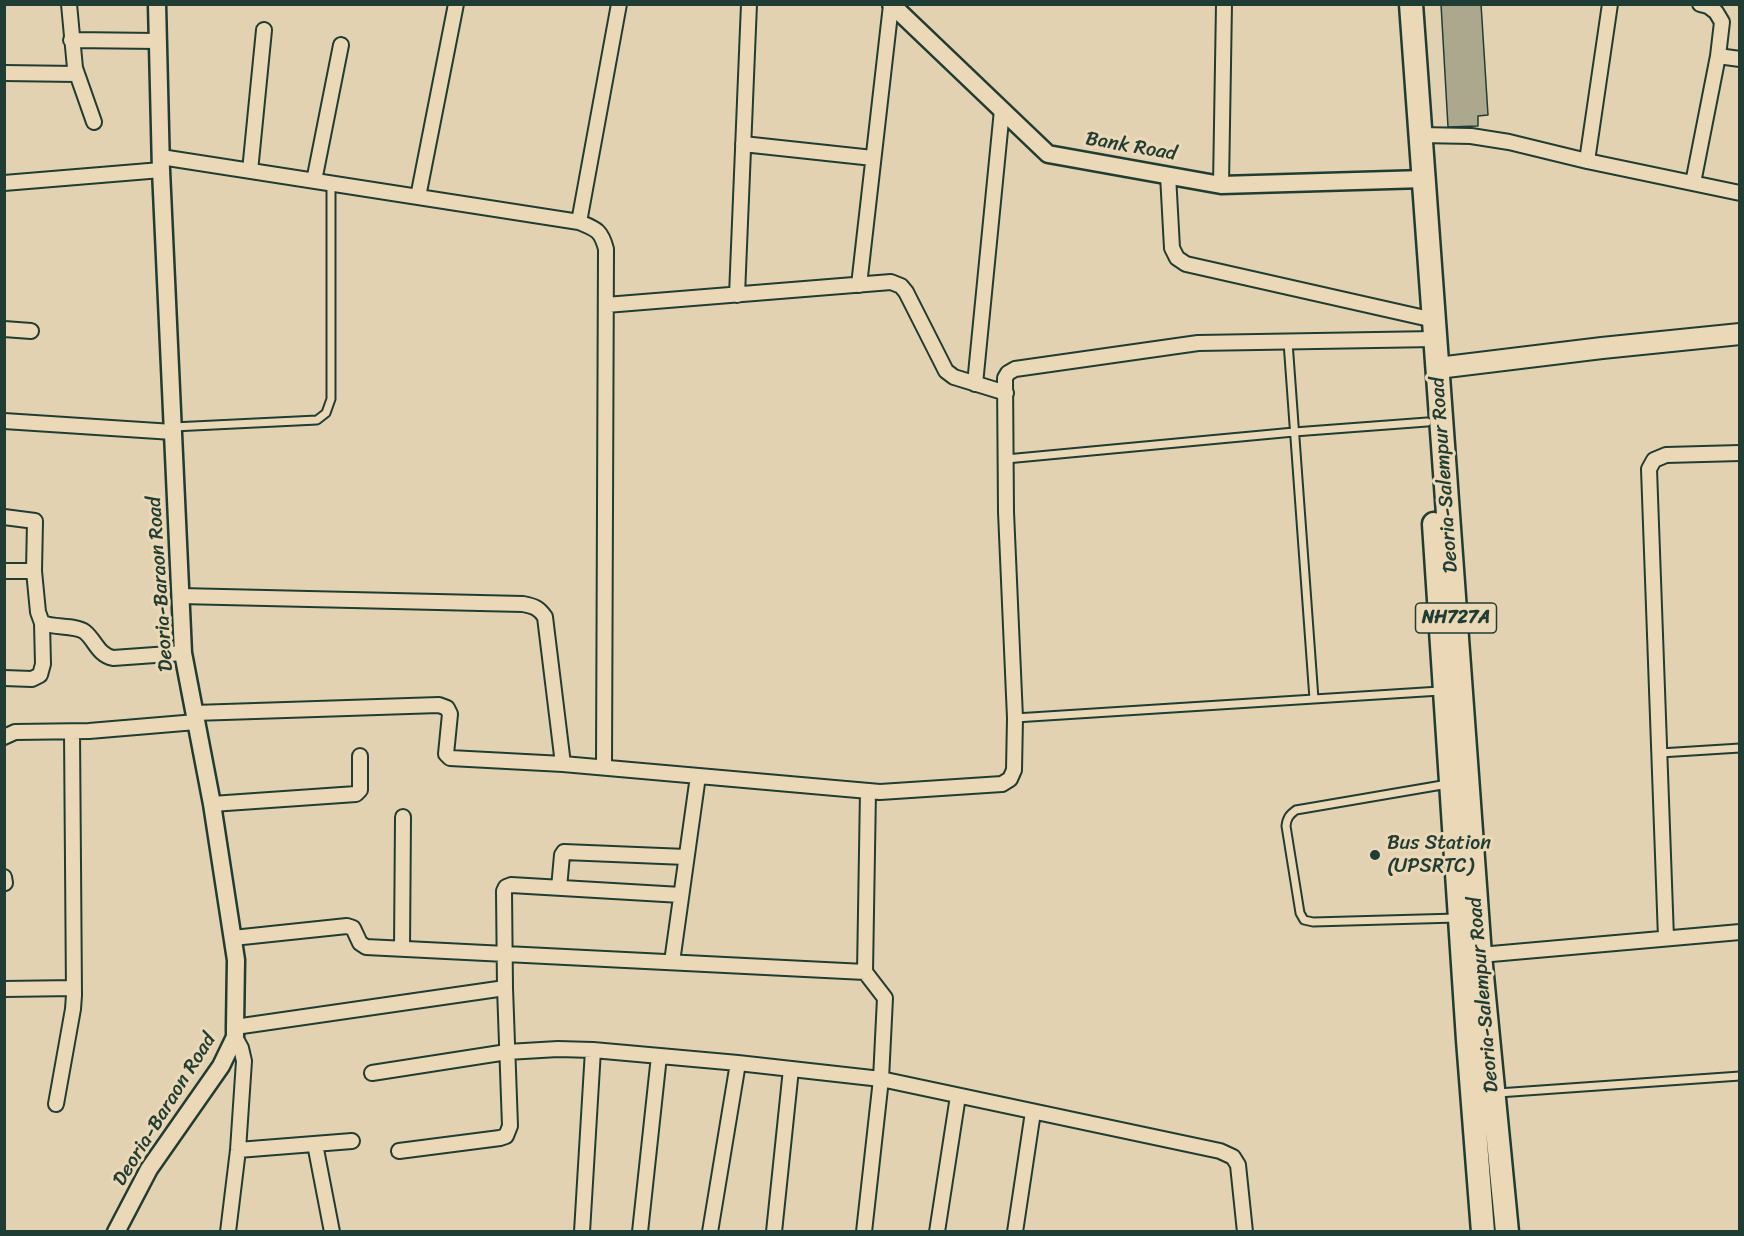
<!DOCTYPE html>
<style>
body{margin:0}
#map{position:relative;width:1744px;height:1236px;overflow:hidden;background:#e3d2b1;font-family:Sriracha,sans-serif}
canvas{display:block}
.frame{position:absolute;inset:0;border:6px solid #1f3d34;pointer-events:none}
</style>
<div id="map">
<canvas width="1744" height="1236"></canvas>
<div class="frame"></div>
</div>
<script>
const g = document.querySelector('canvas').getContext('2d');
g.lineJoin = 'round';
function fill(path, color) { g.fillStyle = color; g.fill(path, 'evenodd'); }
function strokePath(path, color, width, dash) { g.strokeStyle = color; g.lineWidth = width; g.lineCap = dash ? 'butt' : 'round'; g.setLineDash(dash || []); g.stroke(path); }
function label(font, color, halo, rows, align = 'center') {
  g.font = font + ' Sriracha,sans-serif'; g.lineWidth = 6; g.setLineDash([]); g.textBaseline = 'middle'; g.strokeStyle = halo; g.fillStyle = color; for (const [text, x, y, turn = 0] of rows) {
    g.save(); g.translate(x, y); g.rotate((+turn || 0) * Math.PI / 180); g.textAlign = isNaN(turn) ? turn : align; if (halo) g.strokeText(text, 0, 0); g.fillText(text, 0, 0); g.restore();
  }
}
const building = new Path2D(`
 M 1441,4 L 1481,4 L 1488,115 L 1478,116 L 1478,126 L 1448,127 Z`);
fill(building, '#aca88e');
strokePath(building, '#1f3d34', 1.5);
const service = new Path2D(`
 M 1288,342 L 1314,699
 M 173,427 L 317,420 L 326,413 L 331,399 L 331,184
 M 1006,459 L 1294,432 L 1427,422
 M 1015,718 L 1440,691
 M 1660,753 L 1740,748
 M 1448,784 L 1296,810 C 1289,815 1287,818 1286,826 L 1300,913 L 1304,920 L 1313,922 L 1457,918
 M 1498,1093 L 1740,1076`);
const minor = new Path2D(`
 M 69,4 L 75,68 L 94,122
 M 71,40 L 158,41
 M 1718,56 L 1740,59
 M 4,73 L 77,74
 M 1420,135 L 1471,136 L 1509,142 L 1587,161 L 1740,193
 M 743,144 L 873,158
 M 161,157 L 579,222 L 619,4
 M 1587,161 L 1610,4
 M 250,171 L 264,30
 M 1168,175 L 1172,248 L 1177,258 L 1186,264 L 1434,320
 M 314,181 L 341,45
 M 4,183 L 161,170
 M 1693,183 L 1718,56 L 1722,22 L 1716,12 L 1708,6 L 1700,4
 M 1221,185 L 1224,4
 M 418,197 L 456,4
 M 579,222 C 596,229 601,230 606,249 L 604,767
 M 859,285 L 891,5
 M 737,295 L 749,4
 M 606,305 L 891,282 L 901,286 L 906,292 L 946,371 L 954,377 L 1006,393
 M 4,329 L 31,331
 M 975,384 L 1002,110
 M 4,421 L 173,432
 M 4,517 L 35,521 L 34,571
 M 4,571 L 34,571 L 38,612 L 42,623 C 54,628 76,625 85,632 C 95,640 98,655 113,658 L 183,653
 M 180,596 L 523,604 C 534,606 539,608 545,617 L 563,764 L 880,792 L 1002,784 L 1010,779 L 1014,770 L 1015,718 L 1006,512 L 1005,378 L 1008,373 L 1015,369 L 1198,343 L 1435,339
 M 4,678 L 32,679 L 40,675 L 43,664 L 42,623
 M 194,713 L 439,705 L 447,708 L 450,714 L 446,754 L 450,758 L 563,764
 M 4,737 L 15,732 L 89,731 L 196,722
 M 212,804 L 356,794 L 360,790 L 360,756
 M 4,877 L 5,883
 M 559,888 L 562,855 L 564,852 L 686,857
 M 233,938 L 347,926 L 353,928 L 360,943 L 366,947 L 865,972
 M 1666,938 L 1649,469 L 1654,460 L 1666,455 L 1740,453
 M 402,949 L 403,817
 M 1480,955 L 1740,932
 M 672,962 L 698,776
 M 4,989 L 74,988
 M 235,1027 L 505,988
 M 372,1073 L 507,1052 L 558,1049 L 593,1050 L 738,1063 L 881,1079 L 1220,1151 L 1233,1157 L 1238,1165 L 1245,1232
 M 56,1104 L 73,1009 L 74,995 L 72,732
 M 315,1144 L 332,1232
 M 238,1150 L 352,1141
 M 399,1151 L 500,1138 L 506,1136 L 510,1126 L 505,988 L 504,891 L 506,887 L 511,885 L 681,895
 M 228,1232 L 238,1150 L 244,1061 L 241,1048 L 235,1037
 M 582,1232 L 593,1050
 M 640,1232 L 659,1056
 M 710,1232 L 738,1063
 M 774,1232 L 791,1069
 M 864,1232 L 881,1079 L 885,998 L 865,972 L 868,791
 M 937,1232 L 958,1096
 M 1015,1232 L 1033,1112`);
const tertiary = new Path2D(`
 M 891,4 L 1048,154 L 1221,185 L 1424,179
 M 116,1232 L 149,1169 L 221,1066 L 235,1037 L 235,1027 L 236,960 L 212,804 L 183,653 L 161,170 L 157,4`);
const secondary = new Path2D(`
 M 1438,368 L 1602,348 L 1740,334`);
const trunk = new Path2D(`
 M 1411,4 L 1480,955 L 1507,1232
 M 1434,524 L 1468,1040 L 1483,1232`);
strokePath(service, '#1f3d34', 11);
strokePath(minor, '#1f3d34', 18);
strokePath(tertiary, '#1f3d34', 21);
strokePath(secondary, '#1f3d34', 24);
strokePath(trunk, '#1f3d34', 27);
strokePath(service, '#ebd8b6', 7);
strokePath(minor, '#ebd8b6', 14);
strokePath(tertiary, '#ebd8b6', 16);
strokePath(secondary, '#ebd8b6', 20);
strokePath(trunk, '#ebd8b6', 22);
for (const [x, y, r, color] of [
 [1375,855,6,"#1f3d34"]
]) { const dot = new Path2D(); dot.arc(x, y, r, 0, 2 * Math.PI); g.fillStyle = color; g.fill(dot); strokePath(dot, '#ebd8b6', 2); }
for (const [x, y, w] of [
 [1456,618,81]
]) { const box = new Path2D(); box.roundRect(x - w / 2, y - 15, w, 30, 4.5); g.fillStyle = '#ebd8b6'; g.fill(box); strokePath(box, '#1f3d34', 1.5); }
label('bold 18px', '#1f3d34', null, [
 ["NH727A",1456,618]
]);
label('20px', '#1f3d34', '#ebd8b6', [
 ["Bank Road",1131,147,10],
 ["Deoria-Salempur Road",1445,475,-94],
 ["Deoria-Baraon Road",161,584,-94],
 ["Deoria-Salempur Road",1484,995,-95],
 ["Deoria-Baraon Road",165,1110,-58]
]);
label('20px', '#1f3d34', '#ebd8b6', [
 ["Bus Station",1387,844],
 ["(UPSRTC)",1387,867]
], 'left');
</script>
